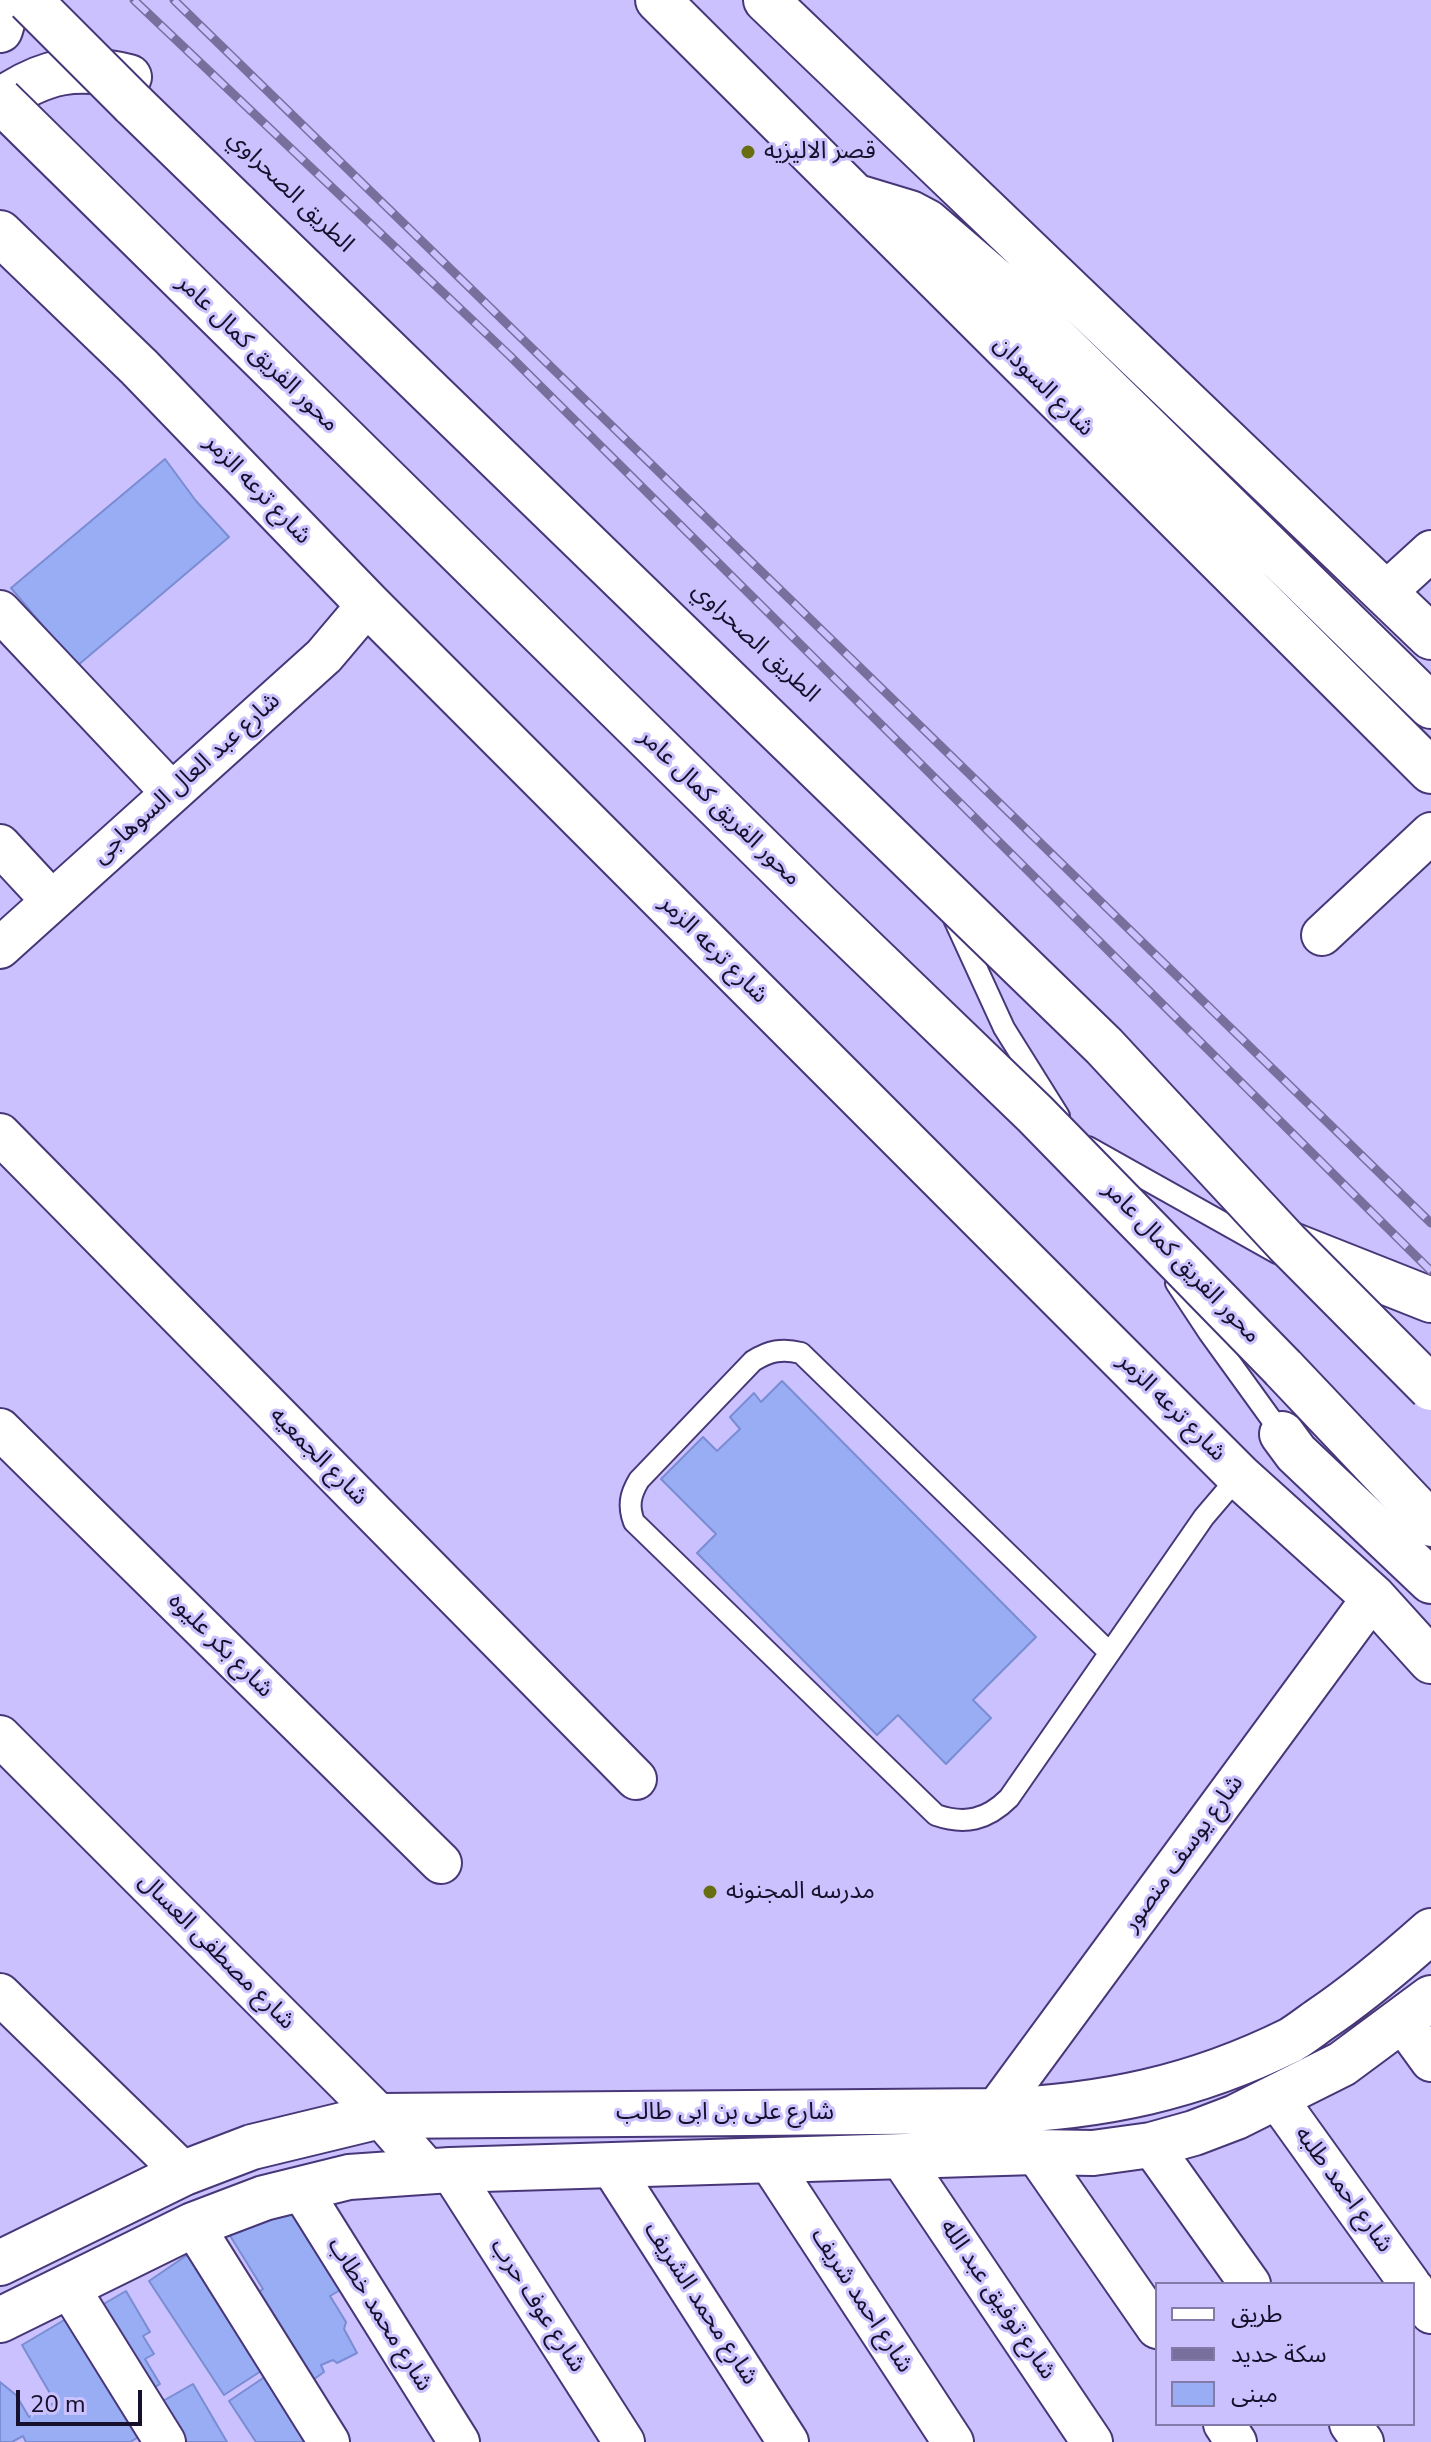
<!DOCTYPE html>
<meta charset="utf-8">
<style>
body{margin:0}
#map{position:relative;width:1431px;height:2442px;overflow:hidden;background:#cbc1fe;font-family:"Nunito Sans","Noto Sans Arabic",sans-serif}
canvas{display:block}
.legend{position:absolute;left:1155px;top:2282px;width:260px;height:144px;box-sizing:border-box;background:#cbc1fe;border:2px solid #837aaa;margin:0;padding:10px 14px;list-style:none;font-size:24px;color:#17102c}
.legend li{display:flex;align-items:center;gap:16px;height:40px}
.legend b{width:40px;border:2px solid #837aaa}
.scale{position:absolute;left:16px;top:2390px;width:126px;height:36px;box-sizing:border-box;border:4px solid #17102c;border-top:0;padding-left:10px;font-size:24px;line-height:28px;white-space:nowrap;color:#17102c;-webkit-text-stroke:6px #cbc1fe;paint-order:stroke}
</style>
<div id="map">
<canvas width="1431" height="2442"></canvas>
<ul class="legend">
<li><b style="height:10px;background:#fff"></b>طريق</li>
<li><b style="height:10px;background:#786f9d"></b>سكة حديد</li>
<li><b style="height:22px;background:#99adf5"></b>مبنى</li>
</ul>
<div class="scale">20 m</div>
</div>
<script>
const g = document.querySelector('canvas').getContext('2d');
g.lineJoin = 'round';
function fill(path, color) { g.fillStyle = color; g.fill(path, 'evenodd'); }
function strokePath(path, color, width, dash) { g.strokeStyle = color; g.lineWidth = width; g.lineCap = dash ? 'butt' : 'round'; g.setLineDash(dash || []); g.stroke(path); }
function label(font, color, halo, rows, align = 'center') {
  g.font = font + ' "Nunito Sans","Noto Sans Arabic",sans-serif'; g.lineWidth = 6; g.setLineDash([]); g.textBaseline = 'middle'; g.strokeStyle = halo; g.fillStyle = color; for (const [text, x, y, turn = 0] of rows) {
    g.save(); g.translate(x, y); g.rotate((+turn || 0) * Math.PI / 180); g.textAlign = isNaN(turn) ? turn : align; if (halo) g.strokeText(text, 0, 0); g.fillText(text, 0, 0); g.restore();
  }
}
const building = new Path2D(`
 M 165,459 L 196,501 L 229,537 L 77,666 L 11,588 Z
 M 782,1381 L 1036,1637 L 973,1700 L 991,1718 L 946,1764 L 898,1715 L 877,1735 L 697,1553 L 716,1534 L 661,1479 L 703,1437 L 717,1451 L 740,1429 L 730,1417 L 754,1393 L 761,1402 Z
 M 298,2193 L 342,2289 L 330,2296 L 346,2322 L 344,2329 L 357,2353 L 337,2363 L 333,2360 L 321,2365 L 324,2372 L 303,2387 L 252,2296 L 263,2289 L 229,2234 Z
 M 196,2249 L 272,2364 L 224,2395 L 149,2281 Z
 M 126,2291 L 150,2332 L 143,2336 L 154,2354 L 145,2359 L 160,2384 L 138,2397 L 88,2313 Z
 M 71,2316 L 142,2435 L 130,2442 L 26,2442 L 23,2436 L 12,2442 L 0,2442 L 0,2382 L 16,2395 L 29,2417 L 55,2402 L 22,2345 Z
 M 275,2370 L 311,2442 L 256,2442 L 229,2401 Z
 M 193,2384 L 227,2442 L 175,2442 L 154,2406 Z`);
fill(building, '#99adf5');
strokePath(building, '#7a8cd2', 2);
const lane = new Path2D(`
 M 954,919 L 1004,1028 L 1059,1116
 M 1088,1147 L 1277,1253
 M 1176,1283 L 1209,1333 L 1282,1434
 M 1109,1652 L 801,1353 C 782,1348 769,1351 753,1361 L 639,1480 C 630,1495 628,1506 634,1522 L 936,1815 C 965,1825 987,1820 1009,1798 L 1204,1517 L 1239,1476`);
const street = new Path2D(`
 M 1386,592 L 1431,551
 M 0,611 L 172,793
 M 0,845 L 51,900
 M 1322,935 L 1431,833
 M 0,948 L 324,656 L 368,604
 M 0,1134 L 636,1779
 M 0,1429 L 441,1863
 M 0,1736 L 380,2116 L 429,2172
 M 0,1994 L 184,2173
 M 1402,2021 L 1431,2061
 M 1275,2096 L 1410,2284
 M 995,2111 L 1373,1597
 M 1151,2145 L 1250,2284
 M 1035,2152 L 1157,2328
 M 901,2158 L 1092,2442
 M 769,2161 L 953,2442
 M 611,2166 L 788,2442
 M 450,2170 L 624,2442
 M 300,2188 L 459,2442
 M 193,2225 L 329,2442
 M 68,2286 L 165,2442
 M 1413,2288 L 1431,2313
 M 1224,2424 L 1236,2442
 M 1350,2424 L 1363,2442`);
const secondary = new Path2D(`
 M 0,30 L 9,0
 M 0,101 C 44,70 77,64 129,77
 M 0,233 L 139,367 L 368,604 L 1239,1476 L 1373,1597 L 1431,1661
 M 1282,1434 L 1296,1453 L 1431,1581
 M 0,2263 L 184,2173 L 252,2147 L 380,2116 L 995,2111 C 1102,2107 1194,2088 1291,2040 C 1301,2034 1311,2026 1321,2019 C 1360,1993 1396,1962 1431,1931
 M 0,2320 L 193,2225 L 264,2198 L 349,2177 L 450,2170 L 1035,2152 L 1093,2153 L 1151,2145 L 1194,2133 L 1236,2117 L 1342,2064 L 1431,1998`);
const primary = new Path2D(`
 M 658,0 L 1431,771
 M 766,0 L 1431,637
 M 857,197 L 910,213 L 927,222 L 1006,290 L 1431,706`);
const highway = new Path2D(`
 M 133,104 L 237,205
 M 1287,1243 L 1431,1300
 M 1283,1368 L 1431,1524`);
strokePath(lane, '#483778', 24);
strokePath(street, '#483778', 44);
strokePath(secondary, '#483778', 48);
strokePath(primary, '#483778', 48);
strokePath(highway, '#483778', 48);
strokePath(lane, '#fff', 20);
strokePath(street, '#fff', 40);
strokePath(secondary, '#fff', 44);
strokePath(primary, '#fff', 44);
strokePath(highway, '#fff', 44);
const rail = new Path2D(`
 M 134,0 L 510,356 L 1431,1271
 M 174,0 L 1431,1223`);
strokePath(rail, '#786f9d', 9);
strokePath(rail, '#cbc1fe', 6, [18]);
const highwayBridge = new Path2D(`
 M 29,0 L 133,104
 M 0,100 L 819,906 L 1035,1114 L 1283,1368
 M 237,205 L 1104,1046 L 1287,1243 L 1431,1388`);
strokePath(highwayBridge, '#483778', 48, []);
strokePath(highwayBridge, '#fff', 44);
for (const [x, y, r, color] of [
 [748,152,8,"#696d11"],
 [710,1892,8,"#696d11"]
]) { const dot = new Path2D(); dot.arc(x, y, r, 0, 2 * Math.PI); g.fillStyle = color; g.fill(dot); strokePath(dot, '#cbc1fe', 3); }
label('24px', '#17102c', '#cbc1fe', [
 ["قصر الاليزيه",764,152],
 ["مدرسه المجنونه",726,1892]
], 'left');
label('24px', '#17102c', '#cbc1fe', [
 ["الطريق الصحراوي",290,192,44],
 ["محور الفريق كمال عامر",257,354,44],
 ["شارع السودان",1043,387,45],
 ["شارع ترعه الزمر",257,490,46],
 ["الطريق الصحراوي",755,643,43],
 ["شارع عبد العال السوهاجى",187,779,-42],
 ["محور الفريق كمال عامر",719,808,44],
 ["شارع ترعه الزمر",713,950,45],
 ["محور الفريق كمال عامر",1181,1263,46],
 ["شارع ترعه الزمر",1171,1408,45],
 ["شارع الجمعيه",318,1457,45],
 ["شارع بكر عليوه",220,1646,45],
 ["شارع يوسف منصور",1184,1854,-54],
 ["شارع مصطفى العسال",216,1952,45],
 ["شارع على بن ابى طالب",725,2113],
 ["شارع احمد طلبه",1343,2190,54],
 ["شارع توفيق عبد الله",997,2300,56],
 ["شارع احمد شريف",861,2301,57],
 ["شارع محمد الشريف",700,2304,57],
 ["شارع عوف حرب",537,2306,57],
 ["شارع محمد خطاب",379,2315,58]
]);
</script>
